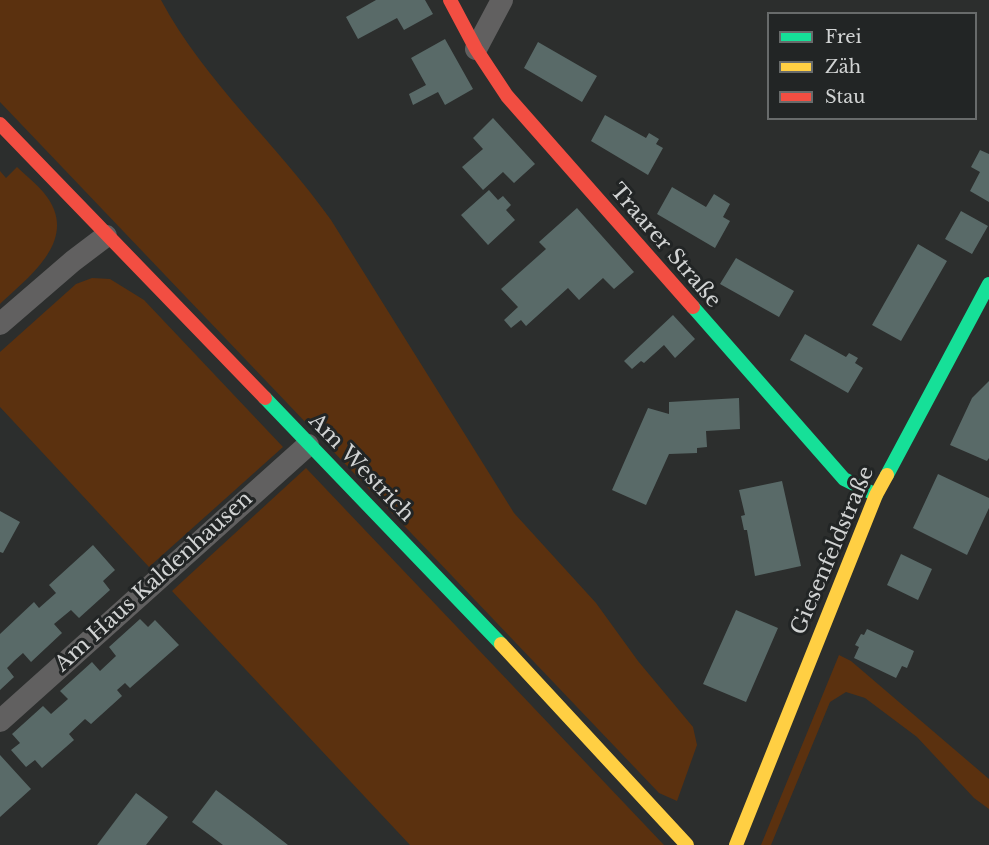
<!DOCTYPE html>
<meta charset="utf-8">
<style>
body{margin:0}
#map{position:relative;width:989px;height:845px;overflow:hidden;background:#2c2e2d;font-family:"Libre Baskerville",serif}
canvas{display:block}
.legend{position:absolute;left:767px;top:12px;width:210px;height:108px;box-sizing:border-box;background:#222525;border:2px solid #686b6b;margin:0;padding:8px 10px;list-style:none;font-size:18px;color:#d1d3d3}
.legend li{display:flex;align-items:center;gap:12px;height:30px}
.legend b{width:30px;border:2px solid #686b6b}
</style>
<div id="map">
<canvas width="989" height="845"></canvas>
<ul class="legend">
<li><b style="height:8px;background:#16e098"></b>Frei</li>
<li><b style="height:8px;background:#ffcf43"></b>Zäh</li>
<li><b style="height:8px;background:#f24e42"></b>Stau</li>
</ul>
</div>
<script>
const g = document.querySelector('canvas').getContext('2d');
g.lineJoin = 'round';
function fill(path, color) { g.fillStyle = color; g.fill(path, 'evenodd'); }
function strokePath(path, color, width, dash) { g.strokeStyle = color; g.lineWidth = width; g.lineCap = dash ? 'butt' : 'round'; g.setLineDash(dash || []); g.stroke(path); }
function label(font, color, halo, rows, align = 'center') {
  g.font = font + ' "Libre Baskerville",serif'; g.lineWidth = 6; g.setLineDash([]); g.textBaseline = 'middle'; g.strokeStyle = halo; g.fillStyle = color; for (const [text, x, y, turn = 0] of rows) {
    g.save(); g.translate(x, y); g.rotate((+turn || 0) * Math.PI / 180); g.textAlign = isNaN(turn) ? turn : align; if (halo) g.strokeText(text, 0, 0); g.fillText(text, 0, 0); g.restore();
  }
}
fill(new Path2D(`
 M 0,0 L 161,0 C 205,82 277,144 331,220 L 514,513 L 596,603 L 638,661 L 693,727 L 697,745 L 677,801 L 659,793 L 0,102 Z
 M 17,167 C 26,176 37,184 44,193 C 81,238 31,275 0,304 L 0,171 L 6,178 Z
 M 92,278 L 110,279 L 144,300 L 283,447 L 149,567 L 0,407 L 0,352 L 76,284 Z
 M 306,468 L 663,844 L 664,845 L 410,845 L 172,591 Z
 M 839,655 L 851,661 L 989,779 L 989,809 L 974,798 L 917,737 L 865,698 L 846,692 L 830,702 L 771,845 L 761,845 Z`), '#5b310f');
fill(new Path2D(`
 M 376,0 L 425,0 L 433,14 L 404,30 L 397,18 L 358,39 L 346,17 Z
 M 445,39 L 473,89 L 445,105 L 438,92 L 413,105 L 409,94 L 426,85 L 411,58 Z
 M 538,42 L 597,76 L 582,102 L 524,68 Z
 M 605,115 L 646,138 L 649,133 L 659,139 L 656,144 L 663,148 L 648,175 L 591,141 Z
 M 493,118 L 535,164 L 514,183 L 503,172 L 483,190 L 462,167 L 483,149 L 473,138 Z
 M 980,150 L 989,154 L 989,202 L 970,191 L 980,172 L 971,167 Z
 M 672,187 L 706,207 L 714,194 L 730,204 L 723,217 L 730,221 L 715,248 L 657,214 Z
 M 489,190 L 498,200 L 503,196 L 511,205 L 506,210 L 515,220 L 488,245 L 461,215 Z
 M 577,208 L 634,272 L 614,289 L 603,278 L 579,300 L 568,288 L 526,326 L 521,320 L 511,328 L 504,320 L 518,307 L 501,289 L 546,249 L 539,242 Z
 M 961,211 L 988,226 L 972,254 L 945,239 Z
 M 918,244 L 947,261 L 901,341 L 872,325 Z
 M 736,258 L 794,291 L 779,317 L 720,284 Z
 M 673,315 L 695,339 L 675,358 L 664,345 L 644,363 L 641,361 L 632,369 L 624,361 Z
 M 805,334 L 846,357 L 849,353 L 858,358 L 855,363 L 863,368 L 848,393 L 790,360 Z
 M 989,381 L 989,458 L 987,461 L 950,445 L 972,398 Z
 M 739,398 L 740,429 L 706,431 L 707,447 L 697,448 L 697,453 L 669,454 L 646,505 L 612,490 L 648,408 L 669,414 L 669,402 Z
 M 938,474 L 989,498 L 989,508 L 967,555 L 913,528 Z
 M 782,481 L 801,566 L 755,576 L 747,530 L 744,530 L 741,516 L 745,515 L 739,490 Z
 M 0,511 L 20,522 L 3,553 L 0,552 Z
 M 93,545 L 115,570 L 103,581 L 110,590 L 79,618 L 71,610 L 54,624 L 62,633 L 31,662 L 23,653 L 14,661 L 7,668 L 14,677 L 0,690 L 0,634 L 34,602 L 39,608 L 56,593 L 49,585 Z
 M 901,554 L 932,569 L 918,600 L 887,585 Z
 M 736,610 L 778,628 L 746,702 L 703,684 Z
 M 140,619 L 148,627 L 155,620 L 179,645 L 130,688 L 125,683 L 117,690 L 122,696 L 91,724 L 85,719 L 69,734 L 74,740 L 42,768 L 35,760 L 26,767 L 11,750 L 20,743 L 12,734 L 43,706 L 51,714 L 68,699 L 60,691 L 92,662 L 100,671 L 116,656 L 109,647 Z
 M 867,629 L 914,651 L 907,668 L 902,666 L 896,678 L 854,658 L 859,647 L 855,645 L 861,634 L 864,635 Z
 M 0,755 L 31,789 L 0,817 Z
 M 216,790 L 252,817 L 288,845 L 223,845 L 211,836 L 192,822 Z
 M 136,793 L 168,817 L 146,845 L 97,845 Z`), '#596a68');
strokePath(new Path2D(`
 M 476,49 L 502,0
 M 0,324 L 73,261 L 106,236
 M 0,721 L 308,445`), '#616060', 22);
strokePath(new Path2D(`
 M 693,307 L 844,479 L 876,495
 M 265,398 L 501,644
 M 887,475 L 989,284`), '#16e098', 14);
strokePath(new Path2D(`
 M 501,644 L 687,845
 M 736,845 L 876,495 L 887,475`), '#ffcf43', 14);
strokePath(new Path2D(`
 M 450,0 L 476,49 L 507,96 L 693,307
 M 0,124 L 265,398`), '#f24e42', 14);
label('21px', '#d1d3d3', '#222525', [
 ["Traarer Straße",665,246,49],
 ["Am Westrich",361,468,46],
 ["Giesenfeldstraße",833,551,-67],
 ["Am Haus Kaldenhausen",154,582,-42]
]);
</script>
